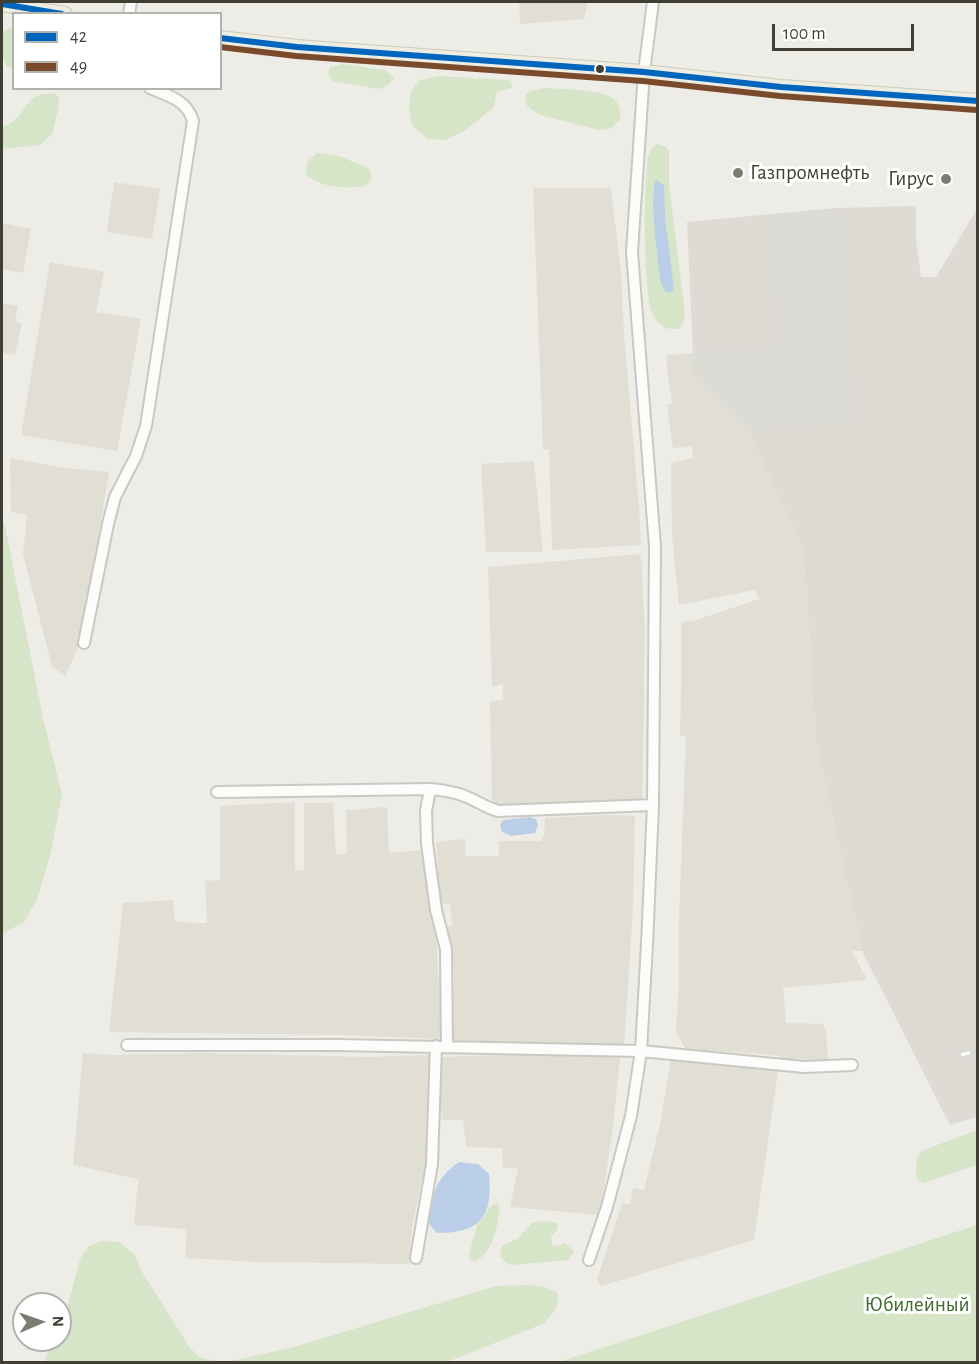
<!DOCTYPE html>
<meta charset="utf-8">
<style>
body{margin:0}
#map{position:relative;width:979px;height:1364px;overflow:hidden;background:#edece6;font-family:"Alegreya Sans",sans-serif}
canvas{display:block}
.frame{position:absolute;inset:0;border:3px solid #413e34;pointer-events:none}
.legend{position:absolute;left:12px;top:12px;width:210px;height:78px;box-sizing:border-box;background:#fff;border:2px solid #b3b2ae;margin:0;padding:8px 10px;list-style:none;font-size:18px;color:#413e34}
.legend li{display:flex;align-items:center;gap:12px;height:30px}
.legend b{width:30px;border:2px solid #b3b2ae}
.north{position:absolute;left:12px;top:1292px;width:60px;height:60px;box-sizing:border-box;background:#fff;border:2px solid #b3b2ae;border-radius:50%;rotate:88deg;font-size:16px;font-weight:700;line-height:24px;text-align:center;color:#413e34}
.north::after{content:'';display:block;margin:auto;width:21px;height:27px;background:#7d7b72;clip-path:polygon(50% 0,100% 100%,50% 72%,0 100%)}
.scale{position:absolute;left:772px;top:24px;width:142px;height:27px;box-sizing:border-box;border:3px solid #413e34;border-top:0;padding-left:8px;font-size:18px;line-height:21px;white-space:nowrap;color:#413e34;-webkit-text-stroke:4px #fff;paint-order:stroke}
</style>
<div id="map">
<canvas width="979" height="1364"></canvas>
<div class="frame"></div>
<ul class="legend">
<li><b style="height:8px;background:#0065bd"></b>42</li>
<li><b style="height:8px;background:#7a4b2a"></b>49</li>
</ul>
<div class="north">N</div>
<div class="scale">100 m</div>
</div>
<script>
const g = document.querySelector('canvas').getContext('2d');
g.lineJoin = 'round';
function fill(path, color) { g.fillStyle = color; g.fill(path, 'evenodd'); }
function strokePath(path, color, width, dash) { g.strokeStyle = color; g.lineWidth = width; g.lineCap = dash ? 'butt' : 'round'; g.setLineDash(dash || []); g.stroke(path); }
function label(font, color, halo, rows, align = 'center') {
  g.font = font + ' "Alegreya Sans",sans-serif'; g.lineWidth = 6; g.setLineDash([]); g.textBaseline = 'middle'; g.strokeStyle = halo; g.fillStyle = color; for (const [text, x, y, turn = 0] of rows) {
    g.save(); g.translate(x, y); g.rotate((+turn || 0) * Math.PI / 180); g.textAlign = isNaN(turn) ? turn : align; if (halo) g.strokeText(text, 0, 0); g.fillText(text, 0, 0); g.restore();
  }
}
fill(new Path2D(`
 M 519,2 L 597,2 L 588,3 L 584,19 L 520,24 Z
 M 114,182 L 160,189 L 152,239 L 107,232 Z
 M 533,188 L 611,188 L 621,273 L 624,335 L 639,507 L 641,545 L 552,550 L 549,450 L 543,449 Z
 M 2,223 L 31,229 L 23,273 L 2,269 Z
 M 50,262 L 104,272 L 96,312 L 141,319 L 117,451 L 21,435 Z
 M 2,303 L 18,306 L 15,321 L 22,323 L 15,355 L 2,352 Z
 M 693,353 L 695,376 L 748,431 L 804,550 L 816,741 L 862,951 L 852,951 L 867,980 L 783,988 L 786,1023 L 823,1024 L 826,1030 L 828,1060 L 780,1059 L 780,1056 L 761,1054 L 686,1049 L 676,1033 L 679,981 L 679,918 L 686,737 L 680,736 L 681,692 L 681,622 L 693,621 L 759,599 L 755,590 L 679,605 L 672,536 L 671,463 L 693,458 L 692,446 L 673,448 L 667,405 L 672,403 L 667,368 L 667,355 Z
 M 10,458 L 64,468 L 109,472 L 81,640 L 65,677 L 52,666 L 23,554 L 27,515 L 11,512 Z
 M 534,461 L 543,552 L 486,552 L 481,464 Z
 M 641,554 L 645,634 L 642,801 L 498,807 L 492,799 L 490,702 L 503,700 L 503,684 L 492,687 L 488,567 Z
 M 295,802 L 295,871 L 304,870 L 304,803 L 333,803 L 336,855 L 347,853 L 346,810 L 387,807 L 389,853 L 423,850 L 430,911 L 431,917 L 435,918 L 442,1039 L 342,1035 L 109,1032 L 123,903 L 173,900 L 175,922 L 207,923 L 205,881 L 220,880 L 220,806 Z
 M 605,815 L 635,816 L 633,908 L 624,1047 L 453,1043 L 454,968 L 445,927 L 452,925 L 450,904 L 440,904 L 436,842 L 465,839 L 465,856 L 499,856 L 499,841 L 541,841 L 544,835 L 545,818 Z
 M 83,1053 L 113,1055 L 202,1053 L 367,1057 L 431,1055 L 426,1161 L 412,1226 L 409,1264 L 256,1262 L 185,1258 L 187,1229 L 134,1225 L 138,1179 L 73,1165 Z
 M 529,1054 L 620,1057 L 613,1127 L 600,1215 L 510,1207 L 518,1168 L 503,1168 L 502,1148 L 466,1147 L 463,1120 L 442,1120 L 441,1106 L 442,1057 Z
 M 671,1059 L 778,1071 L 754,1240 L 601,1286 L 597,1280 L 622,1203 L 630,1204 L 633,1188 L 644,1190 L 660,1124 Z`), '#e1ded4');
fill(new Path2D(`
 M 916,206 L 916,239 L 921,277 L 936,277 L 977,209 L 977,1117 L 950,1125 L 862,951 L 816,741 L 804,550 L 748,431 L 694,376 L 687,222 L 836,208 Z`), '#dddbd4');
fill(new Path2D(`
 M 13,26 L 13,68 L 6,66 L 2,54 L 2,33 Z
 M 343,64 L 385,70 L 394,78 L 388,85 L 379,89 L 333,81 L 328,74 L 330,67 Z
 M 439,76 L 507,80 L 511,82 L 512,88 L 497,92 L 494,107 L 464,131 L 445,140 L 428,139 L 412,125 L 409,107 L 411,91 L 420,80 Z
 M 544,88 C 560,89 604,89 614,99 C 621,105 620,112 620,120 L 611,128 L 599,130 L 540,115 L 527,106 L 525,96 L 530,91 Z
 M 54,93 L 59,98 L 59,106 L 52,134 L 40,145 L 2,149 L 2,127 C 23,121 22,103 39,95 C 43,93 50,94 54,93 Z
 M 657,144 L 666,147 L 669,151 L 669,184 L 685,314 L 683,323 L 679,329 C 666,330 659,326 653,315 C 643,295 643,178 649,154 C 651,149 653,146 657,144 ZM 653,185 L 665,217 L 674,288 L 661,284 Z
 M 317,153 L 339,156 L 370,169 L 372,178 L 366,186 C 344,189 324,188 306,175 L 307,162 Z
 M 2,520 L 5,526 L 43,718 L 62,794 L 51,852 L 37,900 L 24,922 L 2,934 Z
 M 977,1130 L 977,1165 L 923,1183 L 916,1177 L 917,1157 L 924,1150 Z
 M 496,1203 L 500,1207 C 497,1226 494,1253 474,1262 L 468,1257 L 478,1223 C 487,1217 486,1208 496,1203 Z
 M 545,1221 L 558,1223 L 557,1230 L 551,1237 L 552,1245 L 559,1246 L 565,1243 L 574,1251 L 569,1260 L 510,1265 L 500,1257 L 502,1246 L 517,1239 L 532,1223 Z
 M 977,1225 L 977,1362 L 559,1362 Z
 M 102,1241 L 119,1242 L 135,1255 L 142,1272 L 190,1348 L 200,1357 L 220,1362 L 45,1362 L 46,1356 L 55,1340 L 60,1340 L 60,1327 L 67,1309 L 80,1259 L 89,1246 Z
 M 529,1285 L 545,1287 L 558,1293 L 557,1307 L 545,1323 L 447,1362 L 226,1362 L 294,1347 L 496,1286 Z`), '#d6e5c8');
fill(new Path2D(`
 M 843,208 L 851,422 L 748,431 L 694,376 L 693,353 L 776,345 L 770,215 Z`), '#dcdbd6');
fill(new Path2D(`
 M 656,180 L 664,185 L 665,217 L 674,288 L 671,292 L 666,292 L 661,284 C 659,265 648,193 656,180 Z
 M 530,817 L 536,819 L 538,825 L 535,833 L 511,836 L 502,832 L 500,825 L 503,820 Z
 M 459,1162 L 478,1164 L 489,1174 C 493,1217 481,1233 437,1233 L 429,1224 C 431,1197 435,1178 459,1162 Z`), '#bacfe7');
const minor = new Path2D(`
 M 129,14 L 131,2
 M 84,643 L 108,524 L 115,497 L 136,456 L 146,426 L 193,121 C 187,100 169,96 150,88
 M 430,789 L 426,811 L 427,843 L 436,910 L 446,949 L 447,1047
 M 217,792 L 430,789 C 442,790 456,792 467,797 C 479,802 485,807 498,811 L 653,805
 M 127,1045 L 338,1045 L 641,1051 L 804,1067 L 852,1065
 M 416,1258 L 432,1164 L 436,1046
 M 589,1260 L 607,1207 L 631,1116 L 641,1051 L 647,944 L 653,805 L 655,547 L 632,252 L 644,72 L 653,2`);
const major = new Path2D(`
 M 2,4 L 65,14
 M 220,38 L 297,47 L 644,72 L 781,87 L 978,101`);
strokePath(minor, '#c9c8c2', 14);
strokePath(major, '#cdcab6', 16);
strokePath(minor, '#fcfcfb', 10);
strokePath(major, '#eeede3', 14);
const rail = new Path2D(`
 M 961,1055 L 978,1050`);
strokePath(rail, '#d7d7d6', 5);
strokePath(rail, '#fff', 3, [9]);
strokePath(new Path2D(`
 M 2,4 L 62,14
 M 220,38 L 297,47 L 644,72 L 781,87 L 978,101`), '#0065bd', 6);
strokePath(new Path2D(`
 M 220,47 L 296,56 L 643,81 L 780,96 L 977,110`), '#7a4b2a', 6);
for (const [x, y, r, color] of [
 [600,69,5,"#413e34"],
 [738,173,6,"#7d7b72"],
 [946,179,6,"#7d7b72"]
]) { const dot = new Path2D(); dot.arc(x, y, r, 0, 2 * Math.PI); g.fillStyle = color; g.fill(dot); strokePath(dot, '#fff', 2); }
label('21px', '#413e34', '#fff', [
 ["Газпромнефть",750,173],
 ["Гирус",934,179,"right"]
], 'left');
label('21px', '#3c6c2e', '#fff', [
 ["Юбилейный",917,1305]
]);
</script>
